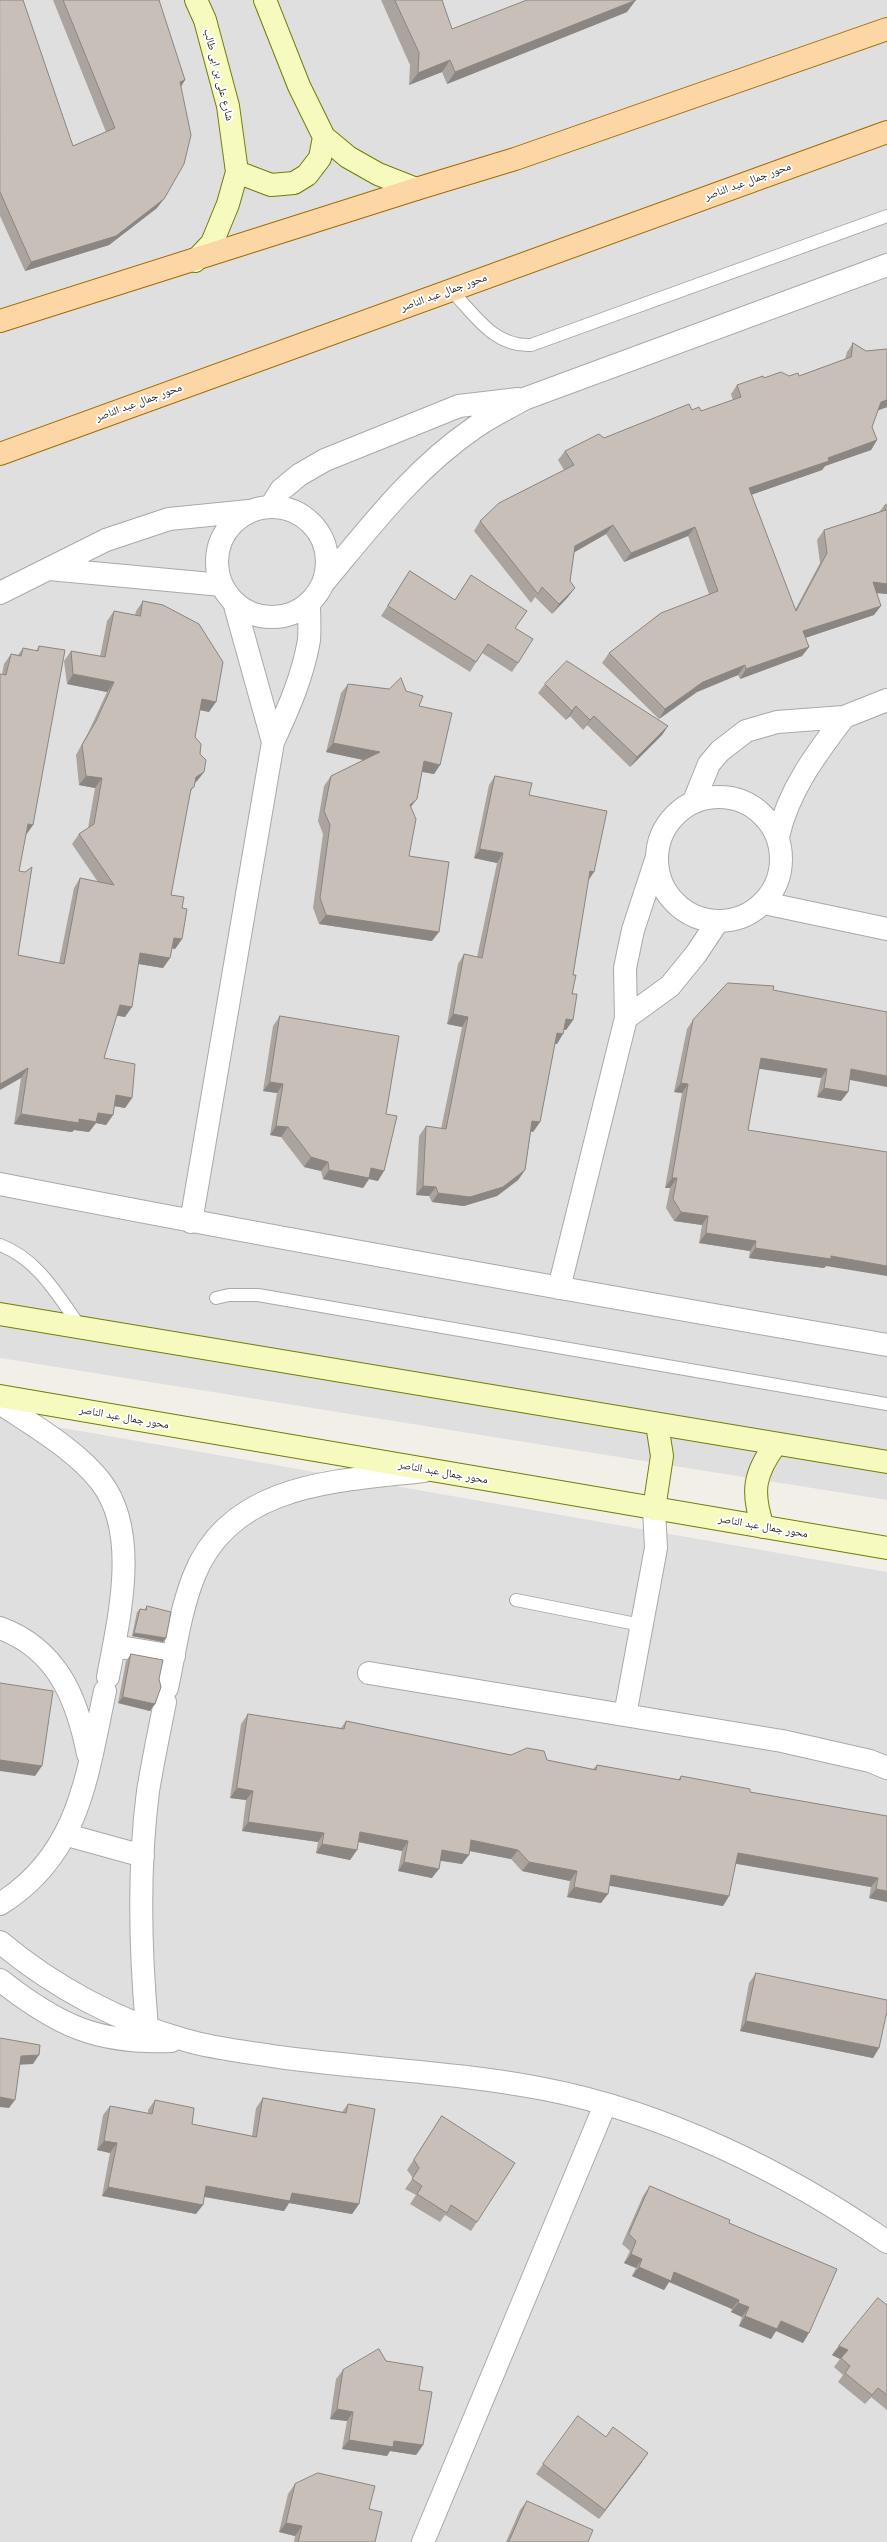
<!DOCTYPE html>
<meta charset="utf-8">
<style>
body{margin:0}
canvas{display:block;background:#f2efe9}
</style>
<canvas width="887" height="2542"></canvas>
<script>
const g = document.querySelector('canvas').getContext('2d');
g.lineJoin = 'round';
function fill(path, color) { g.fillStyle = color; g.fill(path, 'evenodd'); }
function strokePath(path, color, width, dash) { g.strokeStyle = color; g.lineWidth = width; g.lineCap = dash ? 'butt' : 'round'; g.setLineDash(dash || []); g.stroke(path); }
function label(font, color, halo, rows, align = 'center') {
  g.font = font + ' Jost,"Noto Naskh Arabic",sans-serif'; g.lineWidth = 4; g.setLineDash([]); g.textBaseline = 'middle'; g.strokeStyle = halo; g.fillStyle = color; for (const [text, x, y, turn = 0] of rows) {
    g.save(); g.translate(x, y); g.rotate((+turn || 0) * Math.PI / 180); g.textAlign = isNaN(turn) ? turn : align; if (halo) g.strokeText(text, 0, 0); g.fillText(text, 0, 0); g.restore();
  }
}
fill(new Path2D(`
 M 0,0 L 887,0 L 887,1500 L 0,1358 Z
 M 0,1417 L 887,1572 L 887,2542 L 0,2542 Z`), '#e0dfdf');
const lane = new Path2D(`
 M 451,290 C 475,315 494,347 531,345 L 887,216
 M 0,1245 C 38,1259 58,1296 81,1328
 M 216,1298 L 229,1295 L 258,1295 L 887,1404
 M 516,1600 L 641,1625`);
const street = new Path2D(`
 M 271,506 L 281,490 L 299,475 L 325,460 L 459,406 L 518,399
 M217 562a55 55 0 1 1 110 0a55 55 0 1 1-110 0Z
 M 49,569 L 222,585
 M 325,581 C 370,527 414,469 474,428 C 489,417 507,409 524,399 L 887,265
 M 0,593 L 106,540 L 169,519 L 249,511
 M 234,602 L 273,742
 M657 859a62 62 0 1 1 124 0a62 62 0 1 1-124 0Z
 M 694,801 L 709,764 L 720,751 L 746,731 L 777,722 L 844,717 L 887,700
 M 778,837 C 788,791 816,754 844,717
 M 764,903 L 887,929
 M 626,1018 L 670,986 L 696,954 L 718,921
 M 0,1184 C 295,1242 591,1294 887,1345
 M 191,1222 L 273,742 C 288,710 303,676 309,640 C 310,628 309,615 309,603
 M 559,1288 L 626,1018 L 625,968 L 633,930 L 657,857
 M 0,1403 C 34,1426 75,1449 101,1482 C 140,1533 119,1618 108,1677
 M 0,1628 C 57,1649 77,1698 88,1754
 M 114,1646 L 174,1656
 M 369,1673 L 782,1741 L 870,1761 L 887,1768
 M 167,1688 C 175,1651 180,1611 194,1576 C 231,1482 339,1481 424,1471
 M 625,1715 L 656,1548 L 654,1509
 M 67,1835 L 143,1856
 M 0,1904 C 80,1854 87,1775 105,1691
 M 0,1942 C 52,1986 119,2022 185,2040 C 215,2049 248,2052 279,2057 C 367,2069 457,2072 544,2089 C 664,2112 788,2173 887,2242
 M 0,1980 C 57,2025 97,2044 171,2041
 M 147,2027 C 140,1949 138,1869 148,1791 C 153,1761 159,1732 165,1702
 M 423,2542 L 605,2105`);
const secondary = new Path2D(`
 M 265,0 L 299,86 L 324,137 L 348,157 L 378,174 L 416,189
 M 237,172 L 271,185 L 294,183 L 307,175 L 320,158 L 324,137
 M 195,261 L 212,243 L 228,204 L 237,172 L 228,106 L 205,20 L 196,0
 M 0,1314 L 887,1462
 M 0,1396 L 887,1548
 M 654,1509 L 662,1456 L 657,1424
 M 763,1527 C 751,1492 754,1473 776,1444`);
const primary = new Path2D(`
 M 0,321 L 416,189 L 515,159 L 887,29
 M 0,454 L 887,132`);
strokePath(lane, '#a9a9a9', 14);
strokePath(street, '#a9a9a9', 24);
strokePath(secondary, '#707d05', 24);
strokePath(primary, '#a06b00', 24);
strokePath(lane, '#fff', 12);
strokePath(street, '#fff', 22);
strokePath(secondary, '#f7fabf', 22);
strokePath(primary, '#fcd6a4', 22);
fill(new Path2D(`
 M 0,0 L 73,146 L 106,132 L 53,0 L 159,0 L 181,86 L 157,208 L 109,245 L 25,271 L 0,216 Z
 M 381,0 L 442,0 L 452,29 L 627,12 L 447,84 L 442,72 L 409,85 L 410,65 Z
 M 853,343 L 866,351 L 887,349 L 887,407 L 878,410 L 872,427 L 877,440 L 871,450 L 825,466 L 822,470 L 751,495 L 795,610 L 820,563 L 817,540 L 824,530 L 879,512 L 884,506 L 887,504 L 887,594 L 877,593 L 874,615 L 805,638 L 809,647 L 802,656 L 740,679 L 738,675 L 697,692 L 659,719 L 602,663 L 609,653 L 709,594 L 688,536 L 624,562 L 606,534 L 574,552 L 568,597 L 552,614 L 535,597 L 531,603 L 474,531 L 480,521 L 564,470 L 558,460 L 565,451 L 692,410 L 701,411 L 733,400 L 731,394 L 737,385 L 764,378 L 789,376 L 799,376 L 845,359 L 847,352 Z
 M 410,571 L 455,600 L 471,575 L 515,628 L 518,663 L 512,672 L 482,653 L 470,672 L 381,616 Z
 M 143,601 L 209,712 L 200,710 L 195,737 L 200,754 L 204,772 L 197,781 L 195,783 L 190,793 L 171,895 L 182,908 L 182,939 L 175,949 L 172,948 L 170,958 L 163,968 L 138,964 L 125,1017 L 116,1015 L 104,1058 L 132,1098 L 125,1108 L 114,1106 L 113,1115 L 106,1125 L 96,1123 L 89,1132 L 74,1130 L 72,1132 L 14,1124 L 21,1078 L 2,674 L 4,664 L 11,654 L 18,655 L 23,648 L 36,651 L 39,646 L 33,825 L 26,834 L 19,871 L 18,955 L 59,963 L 74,888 L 80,878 L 98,882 L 72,844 L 79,834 L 88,828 L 95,788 L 79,785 L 76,755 L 89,731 L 107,692 L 67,684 L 64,661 L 71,651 L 100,657 L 107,621 L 114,611 L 135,615 L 136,611 Z
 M 348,684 L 406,691 L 419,706 L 440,765 L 434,774 L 422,772 L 417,799 L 410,807 L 409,856 L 432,941 L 319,924 L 313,908 L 323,834 L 318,821 L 324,786 L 331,776 L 364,760 L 326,752 L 341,693 Z
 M 545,684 L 668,726 L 662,735 L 630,767 L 587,725 L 583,730 L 570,716 L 566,720 L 538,693 Z
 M 495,776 L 529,795 L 588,881 L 573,975 L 573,1020 L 566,1030 L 564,1029 L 557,1044 L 555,1044 L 540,1122 L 533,1132 L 531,1131 L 525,1170 L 518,1180 L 497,1196 L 464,1206 L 432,1202 L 429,1196 L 416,1195 L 419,1136 L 426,1126 L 441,1129 L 462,1027 L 447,1024 L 458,964 L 464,954 L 477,957 L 497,863 L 474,858 L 489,785 Z
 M 773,990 L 850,1080 L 848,1092 L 841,1101 L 817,1097 L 821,1078 L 759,1068 L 748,1130 L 826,1266 L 824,1268 L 749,1258 L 750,1251 L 699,1243 L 702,1225 L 674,1221 L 666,1208 L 670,1188 L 665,1188 L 682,1093 L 674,1092 L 687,1029 L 693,1020 Z
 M 280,1016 L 386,1114 L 378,1181 L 369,1179 L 363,1188 L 323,1179 L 321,1171 L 304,1167 L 281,1137 L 270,1135 L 277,1093 L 263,1091 L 273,1026 Z
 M 147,1606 L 163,1642 L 132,1636 L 137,1612 L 140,1609 L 144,1610 Z
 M 131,1654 L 159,1679 L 155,1704 L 150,1711 L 118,1703 L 126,1661 Z
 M 248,1714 L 341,1728 L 346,1721 L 511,1755 L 547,1760 L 593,1769 L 597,1765 L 678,1780 L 681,1776 L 750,1792 L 887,1816 L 887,1902 L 869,1898 L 871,1887 L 736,1863 L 729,1896 L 723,1906 L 609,1885 L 601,1903 L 567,1897 L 570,1881 L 522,1871 L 511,1859 L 469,1851 L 462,1864 L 440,1860 L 432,1878 L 398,1871 L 402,1851 L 358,1842 L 357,1850 L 350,1860 L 316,1853 L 318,1842 L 242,1831 L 246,1800 L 230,1798 L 241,1724 Z
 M 756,1973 L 879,2048 L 873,2058 L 740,2031 L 749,1983 Z
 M 263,2098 L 342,2112 L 348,2104 L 359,2204 L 352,2214 L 289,2203 L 284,2211 L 204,2197 L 196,2214 L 102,2196 L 110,2153 L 97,2150 L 103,2115 L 110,2106 L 148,2113 L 148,2110 L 155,2100 L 192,2124 L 252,2136 L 256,2108 Z
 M 442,2116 L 477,2222 L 471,2231 L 445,2215 L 440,2222 L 410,2204 L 416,2195 L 405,2189 L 413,2178 L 407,2170 Z
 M 650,2186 L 729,2223 L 803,2343 L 776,2331 L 771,2339 L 739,2326 L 742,2317 L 731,2312 L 732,2309 L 669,2282 L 664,2290 L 632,2276 L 636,2268 L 624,2263 L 630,2251 L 622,2244 L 643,2196 Z
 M 887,2305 L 887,2410 L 871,2397 L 865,2404 L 838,2382 L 843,2375 L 834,2367 L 840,2359 L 832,2355 L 839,2346 Z
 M 386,2361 L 419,2390 L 423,2445 L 416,2455 L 390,2451 L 387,2456 L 342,2449 L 347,2421 L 330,2419 L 336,2379 L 343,2370 Z
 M 606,2437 L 642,2462 L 599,2519 L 536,2474 L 543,2464 Z
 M 295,2484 L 369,2509 L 375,2542 L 294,2542 L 295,2536 L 279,2532 L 288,2494 Z
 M 527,2501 L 588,2542 L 506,2542 L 520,2510 Z`), '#aba49e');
fill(new Path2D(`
 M 636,0 L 627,12 L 447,84 L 455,72 Z
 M 450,60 L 442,72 L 409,85 L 418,73 Z
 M 185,80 L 179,90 L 180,82 Z
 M 164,199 L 157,208 L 109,245 L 25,271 L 31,262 Z
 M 887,400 L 887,407 L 874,412 L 881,402 Z
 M 877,440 L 871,450 L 825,466 L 822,470 L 742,498 L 749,488 L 828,458 Z
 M 613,525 L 606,534 L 568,556 L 575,546 Z
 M 695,527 L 688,536 L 624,562 L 631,553 Z
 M 873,582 L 887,584 L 887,594 L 866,592 Z
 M 575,588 L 568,597 L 552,614 L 559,604 Z
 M 881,606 L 874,615 L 796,641 L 803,631 Z
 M 809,647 L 802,656 L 740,679 L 746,669 Z
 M 745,665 L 738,675 L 697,692 L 659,719 L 665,709 L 703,682 Z
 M 73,674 L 114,682 L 107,692 L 67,684 Z
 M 202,699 L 216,702 L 209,712 L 195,709 Z
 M 576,706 L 570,716 L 566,720 L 572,711 Z
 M 594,716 L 587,725 L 583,730 L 590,720 Z
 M 668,726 L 662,735 L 630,767 L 637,757 Z
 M 333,743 L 380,752 L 373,762 L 326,752 Z
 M 424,761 L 440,765 L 434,774 L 418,771 Z
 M 204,772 L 197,781 L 189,787 L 196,777 Z
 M 86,776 L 102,778 L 95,788 L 79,785 Z
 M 417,799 L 410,808 L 410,805 Z
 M 28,824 L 33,825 L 26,835 Z
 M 480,849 L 503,853 L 497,863 L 474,858 Z
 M 590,871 L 594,872 L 588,881 Z
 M 326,915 L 439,932 L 432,941 L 319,924 Z
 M 174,938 L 182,939 L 175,949 L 167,947 Z
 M 140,953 L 170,958 L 163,968 L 133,963 Z
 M 120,1005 L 132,1007 L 125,1017 L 113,1015 Z
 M 453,1014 L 468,1017 L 462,1027 L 447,1024 Z
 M 566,1019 L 573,1020 L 566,1030 L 559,1029 Z
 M 557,1033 L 563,1034 L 557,1044 L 551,1043 Z
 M 761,1058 L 827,1069 L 821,1078 L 754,1068 Z
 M 28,1068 L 21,1078 L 0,1090 L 0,1084 Z
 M 851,1069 L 887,1076 L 887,1087 L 845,1079 Z
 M 270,1082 L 283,1084 L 277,1093 L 263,1091 Z
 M 681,1083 L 688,1084 L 682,1093 L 674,1092 Z
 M 824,1088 L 848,1092 L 841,1101 L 817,1097 Z
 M 116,1095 L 132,1098 L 125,1108 L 109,1105 Z
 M 98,1113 L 113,1115 L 106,1125 L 96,1123 L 89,1132 L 74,1130 L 72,1132 L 14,1124 L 21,1114 L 79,1119 Z
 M 532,1121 L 540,1122 L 533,1132 L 526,1130 Z
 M 276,1126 L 288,1127 L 281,1137 L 270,1135 Z
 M 311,1157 L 328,1162 L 321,1171 L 304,1167 Z
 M 371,1168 L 384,1171 L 378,1181 L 369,1179 L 363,1188 L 323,1179 L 329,1170 Z
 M 525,1170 L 518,1180 L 497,1196 L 464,1206 L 432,1202 L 438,1193 Z
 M 672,1178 L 677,1178 L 670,1188 L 665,1188 Z
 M 423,1186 L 436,1187 L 429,1196 L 416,1195 Z
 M 681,1212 L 708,1216 L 702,1225 L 674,1221 Z
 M 706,1233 L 756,1241 L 750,1251 L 699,1243 Z
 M 755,1248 L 831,1256 L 887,1266 L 887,1276 L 826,1266 L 824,1268 L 749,1258 Z
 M 134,1633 L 166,1638 L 163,1642 L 132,1636 Z
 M 123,1697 L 155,1704 L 150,1711 L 118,1703 Z
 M 0,1760 L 42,1766 L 35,1776 L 0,1771 Z
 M 237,1788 L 253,1791 L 246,1800 L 230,1798 Z
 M 248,1822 L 324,1833 L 318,1842 L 242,1831 Z
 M 360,1832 L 408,1841 L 402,1851 L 354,1841 Z
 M 471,1840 L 518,1850 L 511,1859 L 465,1850 Z
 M 322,1844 L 357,1850 L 350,1860 L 316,1853 Z
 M 442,1850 L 469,1855 L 462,1864 L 435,1860 Z
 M 738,1853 L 878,1878 L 871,1887 L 731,1863 Z
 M 404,1862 L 439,1869 L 432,1878 L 398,1871 Z
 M 529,1862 L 577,1871 L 570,1881 L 522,1871 Z
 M 611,1875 L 729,1896 L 723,1906 L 605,1885 Z
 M 574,1887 L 608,1894 L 601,1903 L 567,1897 Z
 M 876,1889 L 887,1891 L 887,1902 L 869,1898 Z
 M 746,2021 L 879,2048 L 873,2058 L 740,2031 Z
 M 39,2055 L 33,2064 L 15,2065 L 21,2056 Z
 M 0,2097 L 15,2100 L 9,2108 L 0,2107 Z
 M 104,2141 L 117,2143 L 110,2153 L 97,2150 Z
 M 206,2186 L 292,2193 L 359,2204 L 352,2214 L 289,2203 L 284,2211 L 200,2196 Z
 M 108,2187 L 203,2205 L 196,2214 L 102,2196 Z
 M 631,2254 L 642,2259 L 636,2268 L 624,2263 Z
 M 639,2267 L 674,2272 L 739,2300 L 732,2309 L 669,2282 L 664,2290 L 632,2276 Z
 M 738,2303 L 749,2307 L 742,2317 L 731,2312 Z
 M 745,2316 L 781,2321 L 809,2333 L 803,2343 L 776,2331 L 771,2339 L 739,2326 Z
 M 839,2346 L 848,2350 L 840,2359 L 832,2355 Z
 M 878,2388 L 871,2397 L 865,2404 L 872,2395 Z
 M 337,2409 L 353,2412 L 347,2421 L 330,2419 Z
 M 349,2440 L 394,2441 L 423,2445 L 416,2455 L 390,2451 L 387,2456 L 342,2449 Z
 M 648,2453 L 642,2462 L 599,2519 L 605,2510 Z
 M 286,2523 L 302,2526 L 295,2536 L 279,2532 Z`), '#8b8681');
const building = new Path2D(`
 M 0,0 L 23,0 L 73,146 L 115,128 L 63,0 L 159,0 L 185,80 L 180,82 L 191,135 L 184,164 L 164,199 L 116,236 L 31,262 L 0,192 Z
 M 395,0 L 442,0 L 452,29 L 527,0 L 636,0 L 455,72 L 450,60 L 418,73 L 419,53 Z
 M 853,343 L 866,351 L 887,349 L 887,400 L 881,402 L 872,427 L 877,440 L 828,458 L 829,461 L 749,488 L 796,611 L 827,553 L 824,530 L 886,510 L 884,506 L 887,504 L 887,584 L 873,582 L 881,606 L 803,631 L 809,647 L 746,669 L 745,665 L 703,682 L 665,709 L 609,653 L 661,613 L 718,591 L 695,527 L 631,553 L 613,525 L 575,546 L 570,581 L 575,588 L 559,604 L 542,587 L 538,594 L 480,521 L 499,503 L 574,465 L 565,451 L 599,434 L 604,438 L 689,404 L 692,410 L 699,407 L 701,411 L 741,397 L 737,385 L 763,376 L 764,378 L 781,372 L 789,376 L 798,373 L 799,376 L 851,357 Z
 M 410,571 L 455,600 L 471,575 L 527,611 L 515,628 L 533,639 L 518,663 L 488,644 L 476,662 L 388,606 Z
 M 143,601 L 163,605 L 199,624 L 223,662 L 216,702 L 202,699 L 195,737 L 201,744 L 200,754 L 206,760 L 204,772 L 196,777 L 194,787 L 191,789 L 171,895 L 184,897 L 182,908 L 187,909 L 182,939 L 174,938 L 170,958 L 140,953 L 132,1007 L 120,1005 L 104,1058 L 135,1064 L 132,1098 L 116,1095 L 113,1115 L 98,1113 L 96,1122 L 79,1119 L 79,1123 L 21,1114 L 28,1068 L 0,1084 L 0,674 L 6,675 L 11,654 L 21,656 L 23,648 L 38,651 L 39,646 L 65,650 L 33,825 L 28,824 L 19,871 L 25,872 L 32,867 L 18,955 L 64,964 L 80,878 L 114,885 L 79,834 L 94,824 L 102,778 L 86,776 L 82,745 L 96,721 L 114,682 L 73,674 L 71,651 L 105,657 L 114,611 L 140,616 Z
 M 567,661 L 668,726 L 637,757 L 594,716 L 590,720 L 576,706 L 572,711 L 545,684 Z
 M 401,678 L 406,691 L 423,696 L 419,706 L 452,713 L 440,765 L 424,761 L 417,799 L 410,805 L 416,819 L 409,856 L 449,862 L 439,932 L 326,915 L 320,898 L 330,825 L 324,811 L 331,776 L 380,752 L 333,743 L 348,684 L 389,689 Z
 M 495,776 L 532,783 L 529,795 L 607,811 L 594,872 L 590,871 L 573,975 L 576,975 L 572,994 L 577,994 L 573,1020 L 566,1019 L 563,1034 L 557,1033 L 540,1122 L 532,1121 L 525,1170 L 503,1187 L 470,1197 L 438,1193 L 436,1187 L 423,1186 L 426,1126 L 446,1129 L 468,1017 L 453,1014 L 464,954 L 482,958 L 503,853 L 480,849 Z
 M 728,983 L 774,986 L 773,990 L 887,1012 L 887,1076 L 851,1069 L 848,1092 L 824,1088 L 827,1069 L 761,1058 L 748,1130 L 887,1152 L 887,1266 L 831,1256 L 831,1259 L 755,1248 L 756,1241 L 706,1233 L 708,1216 L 681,1212 L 673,1199 L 677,1178 L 672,1178 L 688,1084 L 681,1083 L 693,1020 Z
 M 280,1016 L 399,1036 L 386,1114 L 397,1116 L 384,1171 L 371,1168 L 369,1178 L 329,1170 L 328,1162 L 311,1157 L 288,1127 L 276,1126 L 283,1084 L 270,1082 Z
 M 147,1606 L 171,1612 L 166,1638 L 134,1633 L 140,1609 L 146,1610 Z
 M 131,1654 L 163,1660 L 159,1679 L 161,1687 L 155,1704 L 123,1697 Z
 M 0,1683 L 53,1691 L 42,1766 L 0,1760 Z
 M 248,1714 L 344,1729 L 346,1721 L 511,1755 L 527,1748 L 544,1751 L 547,1760 L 596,1770 L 597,1765 L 680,1780 L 681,1776 L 750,1789 L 750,1792 L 887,1816 L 887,1891 L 876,1889 L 878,1878 L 738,1853 L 729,1896 L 611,1875 L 608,1894 L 574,1887 L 577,1871 L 529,1862 L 518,1850 L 471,1840 L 469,1855 L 442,1850 L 439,1869 L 404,1862 L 408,1841 L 360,1832 L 357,1850 L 322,1844 L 324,1833 L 248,1822 L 253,1791 L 237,1788 Z
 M 756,1973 L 887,2000 L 887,2011 L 879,2048 L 746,2021 Z
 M 0,2038 L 40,2045 L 39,2055 L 21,2056 L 15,2100 L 0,2097 Z
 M 263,2098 L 346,2113 L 348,2104 L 375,2109 L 359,2204 L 292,2193 L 290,2201 L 206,2186 L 203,2205 L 108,2187 L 117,2143 L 104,2141 L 110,2106 L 152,2114 L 155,2100 L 194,2108 L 192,2124 L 256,2137 Z
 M 442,2116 L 515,2163 L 477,2222 L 451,2205 L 447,2213 L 417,2194 L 422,2186 L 412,2179 L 419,2168 L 414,2160 Z
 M 650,2186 L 730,2220 L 729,2223 L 837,2269 L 809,2333 L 781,2321 L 777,2329 L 745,2316 L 749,2307 L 738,2303 L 739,2300 L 674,2272 L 671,2281 L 639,2267 L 642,2259 L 631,2254 L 636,2241 L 629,2234 Z
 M 878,2298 L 887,2305 L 887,2395 L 878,2388 L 872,2395 L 845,2373 L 850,2366 L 841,2358 L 848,2350 L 839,2346 Z
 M 379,2349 L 386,2361 L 423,2367 L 419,2390 L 432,2392 L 423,2445 L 394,2441 L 393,2447 L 349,2440 L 353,2412 L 337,2409 L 343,2370 Z
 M 578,2416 L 606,2437 L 613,2427 L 648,2453 L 605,2510 L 543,2464 Z
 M 318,2473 L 375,2486 L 369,2509 L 382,2512 L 375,2542 L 298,2542 L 302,2526 L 286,2523 L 295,2484 Z
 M 527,2501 L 593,2530 L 588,2542 L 509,2542 Z`);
fill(building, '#c7bfb8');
strokePath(building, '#8b8681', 1);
label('11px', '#222', '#fff', [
 ["شارع على بن ابى طالب",218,75,76],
 ["محور جمال عبد الناصر",748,182,-20],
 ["محور جمال عبد الناصر",444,293,-20],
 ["محور جمال عبد الناصر",139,403,-20],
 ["محور جمال عبد الناصر",124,1418,10],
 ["محور جمال عبد الناصر",443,1473,10],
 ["محور جمال عبد الناصر",763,1527,10]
]);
</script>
